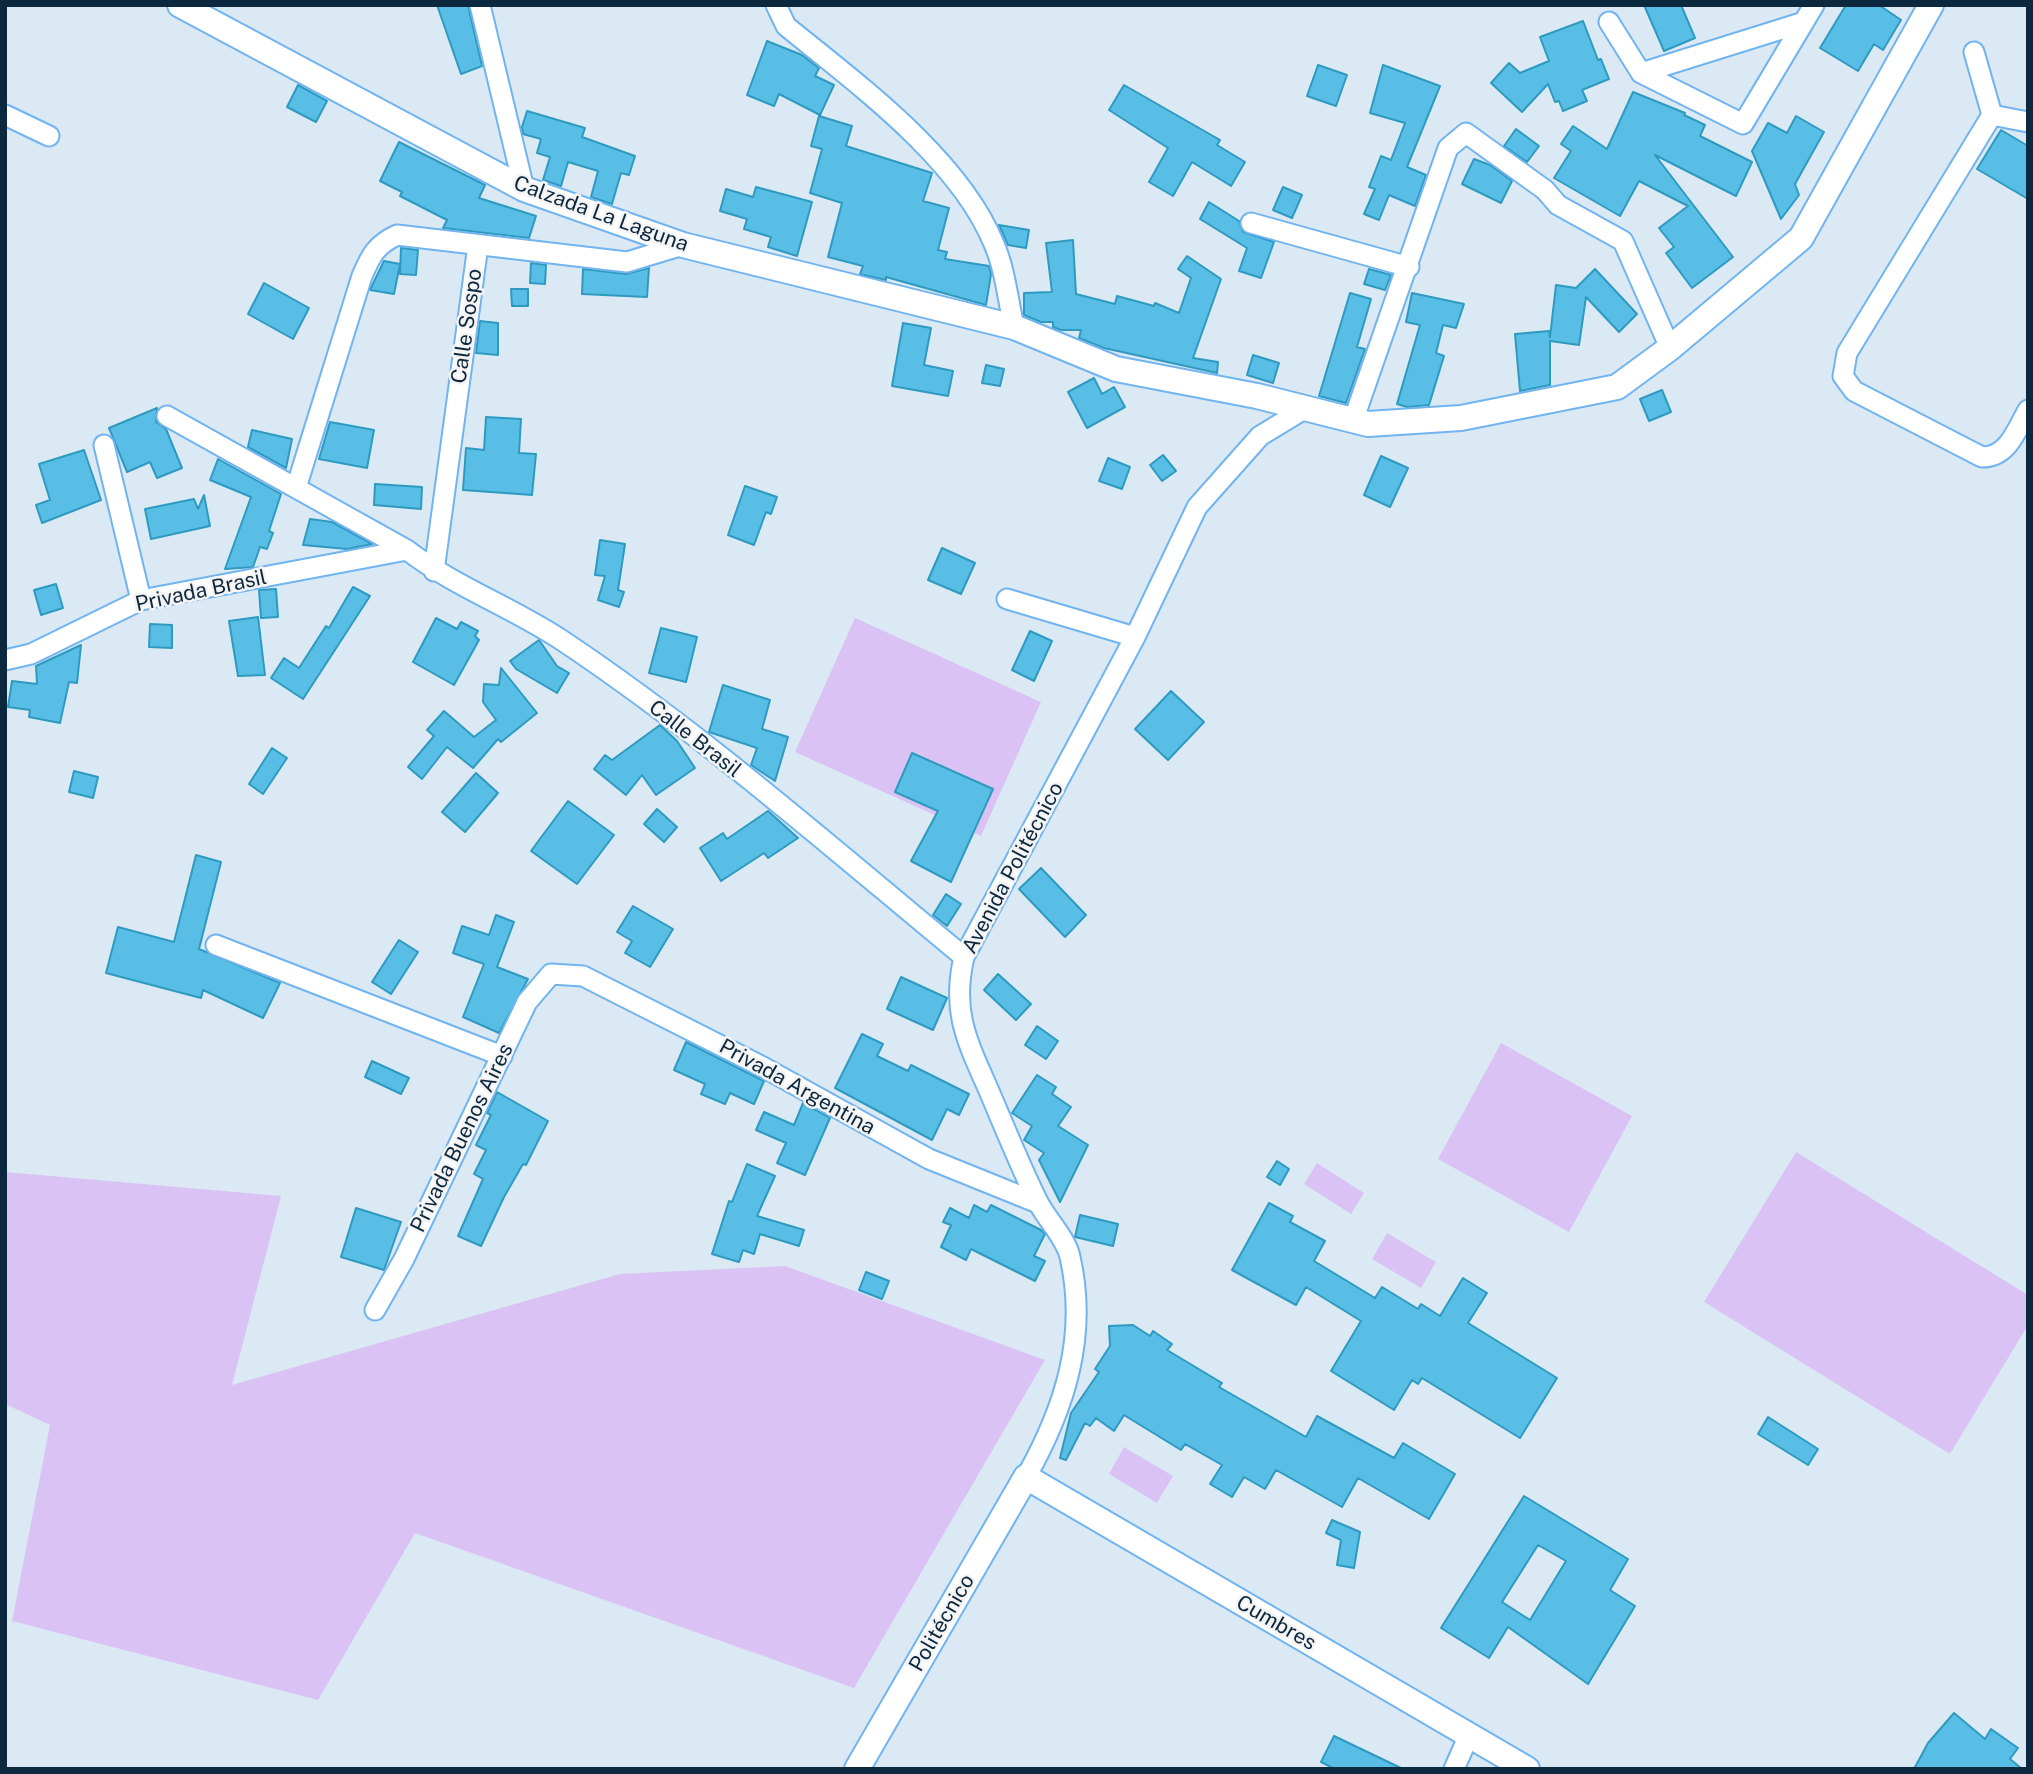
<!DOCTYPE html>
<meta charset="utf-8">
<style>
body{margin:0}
#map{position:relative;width:2033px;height:1774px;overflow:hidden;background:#dbe9f5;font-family:"Public Sans",sans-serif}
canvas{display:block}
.frame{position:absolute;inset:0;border:7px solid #0c283f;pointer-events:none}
</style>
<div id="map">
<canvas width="2033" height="1774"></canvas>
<div class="frame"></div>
</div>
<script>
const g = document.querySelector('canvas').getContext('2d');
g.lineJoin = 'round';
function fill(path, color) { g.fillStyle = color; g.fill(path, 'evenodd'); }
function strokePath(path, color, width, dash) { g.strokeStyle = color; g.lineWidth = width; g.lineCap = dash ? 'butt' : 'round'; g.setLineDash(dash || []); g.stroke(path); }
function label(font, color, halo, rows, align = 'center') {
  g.font = font + ' "Public Sans",sans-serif'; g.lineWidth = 5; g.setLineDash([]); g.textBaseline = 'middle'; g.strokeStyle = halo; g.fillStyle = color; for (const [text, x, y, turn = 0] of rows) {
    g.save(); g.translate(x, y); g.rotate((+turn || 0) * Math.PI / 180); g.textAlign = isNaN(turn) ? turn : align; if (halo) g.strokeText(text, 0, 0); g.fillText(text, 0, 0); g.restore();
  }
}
fill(new Path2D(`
 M 855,618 L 1041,702 L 981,836 L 795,752 Z
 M 1501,1043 L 1632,1116 L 1569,1232 L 1438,1159 Z
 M 1796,1152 L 2028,1295 L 2028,1325 L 1950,1454 L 1704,1302 Z
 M 1317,1163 L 1364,1193 L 1351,1214 L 1304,1184 Z
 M 5,1172 L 281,1196 L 232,1385 L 620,1274 L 785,1266 L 1045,1360 L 854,1688 L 415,1533 L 318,1700 L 12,1621 L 50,1425 L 5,1404 Z
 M 1387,1233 L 1436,1262 L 1421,1288 L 1372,1259 Z
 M 1124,1447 L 1173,1476 L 1157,1503 L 1109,1474 Z`), '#dac3f4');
const building = new Path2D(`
 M 437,5 L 468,5 L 482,66 L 461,74 Z
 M 1644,5 L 1681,5 L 1695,38 L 1664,51 Z
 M 1846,5 L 1879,5 L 1901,20 L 1883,50 L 1874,44 L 1858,71 L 1820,48 Z
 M 1583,21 L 1598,60 L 1601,59 L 1609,79 L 1582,90 L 1587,101 L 1563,111 L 1559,101 L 1555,102 L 1548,84 L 1522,112 L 1491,83 L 1509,63 L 1520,73 L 1549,61 L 1540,37 Z
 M 767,41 L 802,55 L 819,68 L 815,76 L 834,85 L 820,115 L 779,94 L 774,106 L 747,95 Z
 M 1318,65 L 1347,75 L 1336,106 L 1307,96 Z
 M 1383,65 L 1440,86 L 1407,167 L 1426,175 L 1415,206 L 1389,195 L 1379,220 L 1364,214 L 1375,189 L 1369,187 L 1381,156 L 1391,160 L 1405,123 L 1370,113 Z
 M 298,85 L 327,101 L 316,122 L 287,107 Z
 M 1124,85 L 1220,140 L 1217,145 L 1245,162 L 1231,186 L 1192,162 L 1173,196 L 1149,182 L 1168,148 L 1109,110 Z
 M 1633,92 L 1685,113 L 1684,115 L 1705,125 L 1700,136 L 1752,162 L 1736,196 L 1655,155 L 1733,257 L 1692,288 L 1666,253 L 1674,247 L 1659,228 L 1688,206 L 1639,181 L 1620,216 L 1554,178 L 1571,151 L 1561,144 L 1573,126 L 1607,149 Z
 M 527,111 L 585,128 L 582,137 L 635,156 L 629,175 L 621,173 L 612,204 L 591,197 L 598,171 L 568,162 L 561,186 L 543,180 L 550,157 L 537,153 L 541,139 L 523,134 L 522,127 Z
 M 819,116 L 852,126 L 846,146 L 932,173 L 923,201 L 949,208 L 938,250 L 947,252 L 945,259 L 989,266 L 991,274 L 986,305 L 886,277 L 886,280 L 860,274 L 863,266 L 828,257 L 842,203 L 810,193 L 822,149 L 811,146 Z
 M 1796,116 L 1824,132 L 1795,184 L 1799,195 L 1781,219 L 1752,151 L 1768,123 L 1787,133 Z
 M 1516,129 L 1539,146 L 1527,162 L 1504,146 Z
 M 2001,130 L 2028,146 L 2028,199 L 1977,169 Z
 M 399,142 L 485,185 L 479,198 L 536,216 L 529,238 L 443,228 L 447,220 L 400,196 L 402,192 L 380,181 Z
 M 1474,159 L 1490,165 L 1512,181 L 1501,203 L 1462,184 Z
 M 756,187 L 812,202 L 797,256 L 768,247 L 771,237 L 744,229 L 747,219 L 720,211 L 726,189 L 753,197 Z
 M 1283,187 L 1302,195 L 1292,218 L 1273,210 Z
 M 1209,202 L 1239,221 L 1243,232 L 1274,242 L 1261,278 L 1239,271 L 1247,248 L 1200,219 Z
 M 999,225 L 1029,230 L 1026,248 L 1008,245 Z
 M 1073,240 L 1076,294 L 1115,304 L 1117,296 L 1154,306 L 1155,303 L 1179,313 L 1191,278 L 1178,269 L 1187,256 L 1221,279 L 1193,358 L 1218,362 L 1217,373 L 1104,348 L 1079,338 L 1081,330 L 1061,330 L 1053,327 L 1053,322 L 1041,322 L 1024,315 L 1024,293 L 1052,292 L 1046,243 Z
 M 401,248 L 418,250 L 416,275 L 400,274 Z
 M 384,261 L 400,264 L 394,294 L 370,290 Z
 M 531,263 L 546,265 L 545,284 L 530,283 Z
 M 649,268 L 647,297 L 582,294 L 583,269 L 626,274 Z
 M 1369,269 L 1391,275 L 1385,290 L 1364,284 Z
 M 1595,269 L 1637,314 L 1619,332 L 1586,297 L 1579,345 L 1550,341 L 1550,385 L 1520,391 L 1515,334 L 1549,331 L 1550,337 L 1556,285 L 1576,288 Z
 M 264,283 L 309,308 L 293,339 L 248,314 Z
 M 511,289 L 528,289 L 528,306 L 512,306 Z
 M 1350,293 L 1371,299 L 1357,347 L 1365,349 L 1346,403 L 1319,396 Z
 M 1412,293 L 1464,304 L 1456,328 L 1443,325 L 1436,353 L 1444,356 L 1429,405 L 1407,407 L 1397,404 L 1420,325 L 1406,322 Z
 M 480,321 L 498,323 L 498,355 L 476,353 Z
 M 903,323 L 931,328 L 924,365 L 953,371 L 948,396 L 892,386 Z
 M 1253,355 L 1279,363 L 1273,383 L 1247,375 Z
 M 986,365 L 1004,369 L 1000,386 L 982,383 Z
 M 1094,378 L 1102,394 L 1114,387 L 1125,407 L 1087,428 L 1068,392 Z
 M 1662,390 L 1671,412 L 1649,421 L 1640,399 Z
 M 157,408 L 156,422 L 166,429 L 182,468 L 157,478 L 150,462 L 127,472 L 109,428 Z
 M 486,417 L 521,419 L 519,453 L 536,454 L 532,495 L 463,490 L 466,448 L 484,450 Z
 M 330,422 L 374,430 L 367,468 L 319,459 Z
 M 252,430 L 292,439 L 286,468 L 248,447 Z
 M 84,450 L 101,500 L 42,523 L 36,505 L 50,500 L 39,464 Z
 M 1163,455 L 1176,471 L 1162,481 L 1150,465 Z
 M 1381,456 L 1408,468 L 1390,507 L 1364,495 Z
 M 1108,458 L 1130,467 L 1122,489 L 1099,481 Z
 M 218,459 L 281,494 L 269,531 L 273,533 L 267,549 L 260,547 L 253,567 L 225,569 L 251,497 L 210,480 Z
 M 375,484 L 422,487 L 421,509 L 374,505 Z
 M 745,486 L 777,497 L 771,514 L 766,512 L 754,545 L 728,535 Z
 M 204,495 L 210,526 L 151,539 L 145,509 L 194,499 L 198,509 Z
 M 310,519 L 332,522 L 372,544 L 347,549 L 303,545 Z
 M 600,540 L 625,544 L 618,590 L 624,592 L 619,607 L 598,600 L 605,576 L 595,575 Z
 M 942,548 L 975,563 L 961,594 L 928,580 Z
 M 56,584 L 63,608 L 41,615 L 34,590 Z
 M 353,587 L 370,596 L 303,699 L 271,678 L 284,658 L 299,668 L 326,626 L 329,628 Z
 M 276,589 L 278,617 L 261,618 L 259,590 Z
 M 258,617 L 265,675 L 238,676 L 229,621 Z
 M 436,618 L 457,629 L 461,622 L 478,631 L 475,636 L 479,640 L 454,685 L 413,662 Z
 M 150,624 L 172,625 L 172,648 L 149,647 Z
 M 661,628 L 697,637 L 686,682 L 649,673 Z
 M 1030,631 L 1052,641 L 1034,681 L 1012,670 Z
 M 539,640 L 557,666 L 569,673 L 557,693 L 516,669 L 510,661 Z
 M 81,645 L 77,683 L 69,682 L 60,723 L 29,717 L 30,710 L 8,707 L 12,681 L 37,684 L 36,666 Z
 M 501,668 L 537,713 L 501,742 L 498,739 L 473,768 L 447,747 L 422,779 L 408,767 L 434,736 L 427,730 L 444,711 L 474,737 L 496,720 L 483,702 L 484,684 L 499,685 Z
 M 723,685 L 770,700 L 762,729 L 788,737 L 775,781 L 751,765 L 757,748 L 709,732 Z
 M 1171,691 L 1204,722 L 1168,760 L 1135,729 Z
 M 660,725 L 677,741 L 695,768 L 656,795 L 642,775 L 626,795 L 594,769 L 605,755 L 612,760 Z
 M 272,748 L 287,758 L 263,794 L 249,784 Z
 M 912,753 L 993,789 L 951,882 L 911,861 L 938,811 L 895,792 Z
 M 74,771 L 98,777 L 93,798 L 69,792 Z
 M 476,773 L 498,793 L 465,832 L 442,812 Z
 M 568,801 L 614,835 L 577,884 L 531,851 Z
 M 657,809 L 677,827 L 664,842 L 644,824 Z
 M 768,811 L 798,838 L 768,858 L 764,853 L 721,881 L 700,848 L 723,833 L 727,839 Z
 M 196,855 L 221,862 L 199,949 L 280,983 L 263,1018 L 203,990 L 201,998 L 106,973 L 118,927 L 174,942 Z
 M 1041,868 L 1086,915 L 1065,937 L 1019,889 Z
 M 946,894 L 961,904 L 947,926 L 933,915 Z
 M 633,906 L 673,929 L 650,967 L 625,953 L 632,941 L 617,932 Z
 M 496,915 L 514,922 L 497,967 L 528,979 L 499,1033 L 463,1017 L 484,964 L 453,953 L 462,926 L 489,935 Z
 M 399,940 L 418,952 L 391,994 L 372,982 Z
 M 998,974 L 1031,1004 L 1016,1020 L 984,990 Z
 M 901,977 L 947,998 L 933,1030 L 887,1009 Z
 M 1037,1026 L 1058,1041 L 1046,1059 L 1025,1045 Z
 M 862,1034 L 883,1044 L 877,1056 L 908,1071 L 911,1065 L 969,1094 L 959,1115 L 947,1109 L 932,1140 L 835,1088 Z
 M 686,1042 L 764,1081 L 754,1104 L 730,1093 L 725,1104 L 701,1094 L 705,1084 L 674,1070 Z
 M 372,1061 L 409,1078 L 401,1094 L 365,1077 Z
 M 1037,1075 L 1056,1087 L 1052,1094 L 1071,1107 L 1058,1126 L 1088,1145 L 1060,1202 L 1039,1160 L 1044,1153 L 1024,1140 L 1032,1126 L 1012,1113 Z
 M 497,1092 L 548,1121 L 526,1165 L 523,1164 L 504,1197 L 481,1246 L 458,1236 L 483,1179 L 474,1174 L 486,1150 L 476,1145 L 491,1115 L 487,1113 Z
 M 803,1103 L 830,1118 L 805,1175 L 777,1163 L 786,1143 L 756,1130 L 764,1112 L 794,1125 Z
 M 1277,1161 L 1289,1169 L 1280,1185 L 1267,1177 Z
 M 747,1164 L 775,1176 L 757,1216 L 804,1230 L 799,1246 L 760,1234 L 754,1254 L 743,1250 L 739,1262 L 712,1254 L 729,1201 L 732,1202 Z
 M 1269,1203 L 1293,1216 L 1290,1222 L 1325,1241 L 1314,1261 L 1375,1298 L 1382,1287 L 1418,1309 L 1421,1304 L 1440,1316 L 1463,1278 L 1487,1293 L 1468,1323 L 1557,1378 L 1520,1438 L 1422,1378 L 1418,1384 L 1412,1380 L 1394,1410 L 1331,1371 L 1361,1321 L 1306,1287 L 1296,1305 L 1232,1270 Z
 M 974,1205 L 987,1212 L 991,1205 L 1041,1230 L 1045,1234 L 1034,1256 L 1045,1261 L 1035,1281 L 971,1249 L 966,1260 L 941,1247 L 951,1225 L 943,1222 L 950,1208 L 969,1218 Z
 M 356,1208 L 401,1222 L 384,1270 L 341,1257 Z
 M 1080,1215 L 1118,1224 L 1113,1246 L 1075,1237 Z
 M 866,1272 L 889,1281 L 882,1299 L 859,1290 Z
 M 1133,1325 L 1150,1336 L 1153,1331 L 1172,1344 L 1167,1350 L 1222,1383 L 1219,1387 L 1306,1437 L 1317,1416 L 1394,1458 L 1403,1443 L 1455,1474 L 1429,1519 L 1358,1478 L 1342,1507 L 1276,1470 L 1265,1489 L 1244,1477 L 1232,1497 L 1210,1484 L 1222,1465 L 1185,1444 L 1181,1450 L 1124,1415 L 1114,1431 L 1096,1418 L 1090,1426 L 1085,1423 L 1066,1460 L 1060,1458 L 1071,1413 L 1099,1372 L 1095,1369 L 1110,1346 L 1109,1326 Z
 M 1768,1417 L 1818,1449 L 1808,1465 L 1758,1434 Z
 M 1524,1496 L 1628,1559 L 1610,1590 L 1635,1606 L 1588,1684 L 1508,1627 L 1489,1658 L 1441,1628 ZM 1538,1545 L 1566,1561 L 1530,1620 L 1502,1602 Z
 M 1332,1520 L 1360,1532 L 1354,1568 L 1337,1565 L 1341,1540 L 1326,1533 Z
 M 1954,1713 L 1985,1739 L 1991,1729 L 2018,1748 L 2010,1759 L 2022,1769 L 1914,1769 L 1928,1743 Z
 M 1334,1736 L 1403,1769 L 1335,1769 L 1321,1762 Z`);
fill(building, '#59bee6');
strokePath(building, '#2e9ac0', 2);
const minor = new Path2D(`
 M 480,5 L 524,189
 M 776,5 L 786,26 C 857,84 959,158 994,244 C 1005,269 1008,300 1014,327
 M 1609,22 L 1641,73 L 1743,124 L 1814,5
 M 1974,52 L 1992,115 L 1847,353 L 1843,376 L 1854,391 L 1982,457 C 2008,457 2016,431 2028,410
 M 1641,73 L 1804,22
 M 5,115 L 49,136
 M 1992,115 L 2028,122
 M 1251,223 L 1409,267
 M 167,416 L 407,550 C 455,587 512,607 563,641 C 704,735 833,849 964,957
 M 1353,421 L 1448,148 L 1466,133 L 1545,190 L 1558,205 L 1623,241 L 1670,348
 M 104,445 L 141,600
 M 296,488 L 362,276 C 371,255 376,245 397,235 L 627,262 L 683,245
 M 434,571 L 478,245
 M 1007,599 L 1135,637
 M 5,660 L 31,654 L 141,600 L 407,550
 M 216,945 L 502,1056
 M 375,1310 L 404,1259 L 527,1002 L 551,974 L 583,976 L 763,1067 L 929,1159 L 1038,1203
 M 1026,1477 C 1065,1408 1088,1336 1070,1257 C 1066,1238 1047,1220 1038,1202 C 1019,1164 1003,1123 986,1084 C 965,1037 952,1009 964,957 L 1135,637 L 1197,507 L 1260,436 L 1306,408
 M 1454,1769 L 1469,1735`);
const tertiary = new Path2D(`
 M 180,5 L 524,189 L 683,245 L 1014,327 L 1116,369 L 1257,396 L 1368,424 L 1461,418 L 1617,387 L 1670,348 L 1801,238 L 1931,5
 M 857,1769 L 1026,1477 L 1527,1769`);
strokePath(minor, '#71b4ef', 23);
strokePath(tertiary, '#71b4ef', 28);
strokePath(minor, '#fff', 19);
strokePath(tertiary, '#fff', 24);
label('21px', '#0c283f', '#f4f4f4', [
 ["Calzada La Laguna",601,214,20],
 ["Calle Sospo",467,326,-82],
 ["Privada Brasil",201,591,-12],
 ["Calle Brasil",695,739,38],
 ["Avenida Politécnico",1013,868,-62],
 ["Privada Argentina",797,1087,29],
 ["Privada Buenos Aires",462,1138,-64],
 ["Politécnico",942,1623,-60],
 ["Cumbres",1276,1623,30]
]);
</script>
